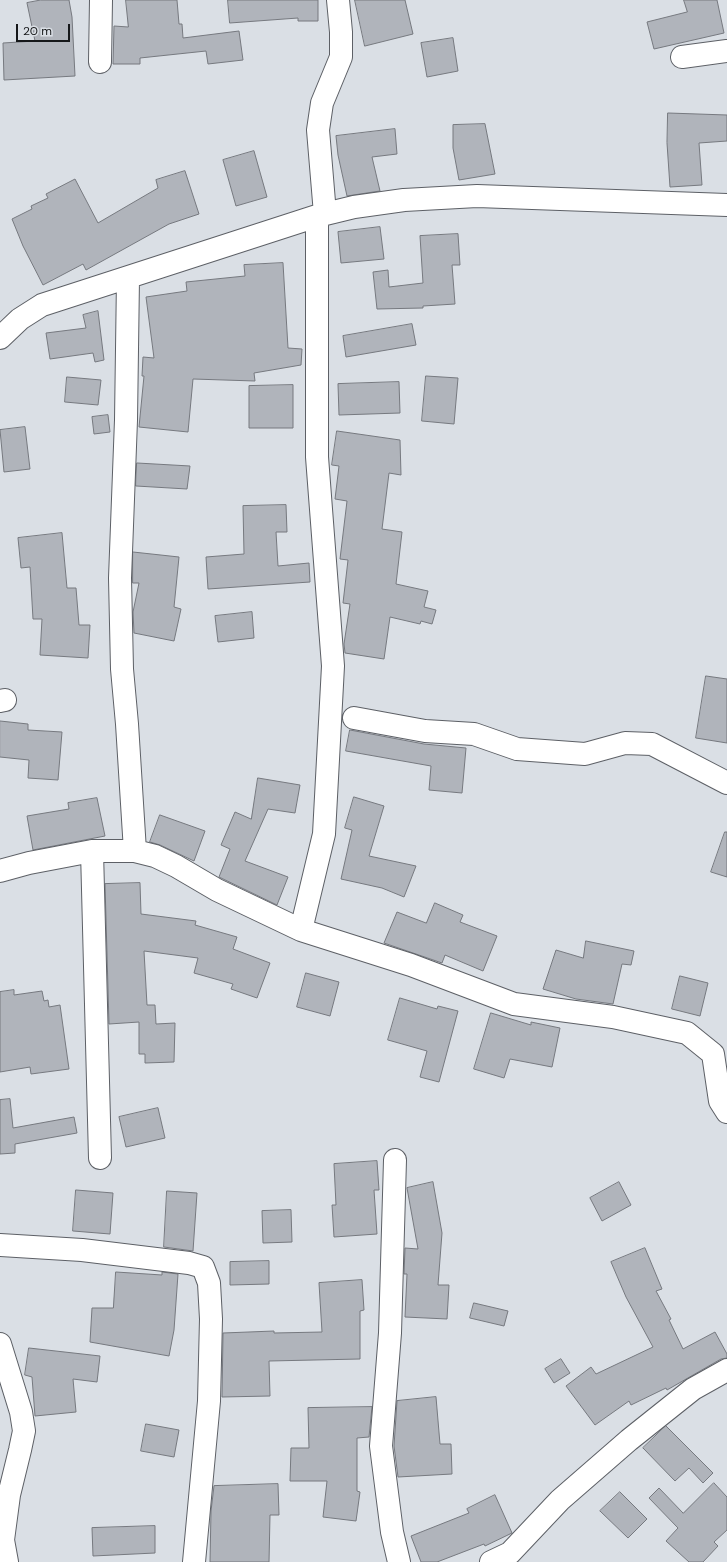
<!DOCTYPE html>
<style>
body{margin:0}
#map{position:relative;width:727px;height:1562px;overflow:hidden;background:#dadfe5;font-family:"DM Sans",sans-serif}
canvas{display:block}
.scale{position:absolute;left:16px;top:24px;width:54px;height:18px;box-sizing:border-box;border:2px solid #151719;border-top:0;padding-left:5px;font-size:12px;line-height:14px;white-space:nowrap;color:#151719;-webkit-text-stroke:3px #dadfe5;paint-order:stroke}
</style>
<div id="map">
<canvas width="727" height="1562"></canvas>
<div class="scale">20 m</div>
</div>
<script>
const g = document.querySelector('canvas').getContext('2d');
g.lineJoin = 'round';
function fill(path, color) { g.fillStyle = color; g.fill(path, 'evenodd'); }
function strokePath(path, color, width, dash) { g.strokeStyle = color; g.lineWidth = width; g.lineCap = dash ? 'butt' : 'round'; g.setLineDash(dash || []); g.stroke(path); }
const building = new Path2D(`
 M 41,0 L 69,0 L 72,17 L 75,76 L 4,80 L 3,43 L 35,41 L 27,3 Z
 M 126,0 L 177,0 L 179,24 L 182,24 L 183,38 L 239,31 L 243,60 L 208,64 L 206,51 L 140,58 L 140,64 L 113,64 L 114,26 L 128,27 Z
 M 228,0 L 318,0 L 318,21 L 298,21 L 298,18 L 230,23 Z
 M 355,0 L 405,0 L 413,34 L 365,46 Z
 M 684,0 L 717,0 L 724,33 L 654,49 L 647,22 L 687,12 Z
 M 453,38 L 458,71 L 427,77 L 421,43 Z
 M 668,113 L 727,115 L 727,141 L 699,143 L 702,185 L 670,187 L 667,143 Z
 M 485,124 L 495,174 L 459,180 L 453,148 L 453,125 Z
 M 395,129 L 397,154 L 372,157 L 380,191 L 347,196 L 338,155 L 336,136 Z
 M 254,151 L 267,197 L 236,206 L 223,160 Z
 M 185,171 L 199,214 L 169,224 L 86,270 L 83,264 L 43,285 L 23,246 L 12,219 L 32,209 L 31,206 L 48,198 L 46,194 L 75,179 L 98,223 L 158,188 L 156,180 Z
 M 380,227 L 384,259 L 341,263 L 338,232 Z
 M 458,234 L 460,265 L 452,265 L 455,304 L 423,306 L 423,308 L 377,309 L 373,272 L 388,270 L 389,287 L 423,283 L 420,236 Z
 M 283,263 L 288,348 L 302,349 L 301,365 L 254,373 L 255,381 L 193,379 L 188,432 L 139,427 L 144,376 L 142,376 L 143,357 L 154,358 L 146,297 L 187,291 L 186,282 L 245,276 L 244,265 Z
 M 98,311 L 104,360 L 95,362 L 93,353 L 50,359 L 46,333 L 86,328 L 83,315 Z
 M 412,324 L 416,345 L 346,357 L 343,336 Z
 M 426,376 L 458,378 L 454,424 L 422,421 Z
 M 67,377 L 101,380 L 98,405 L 65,402 Z
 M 399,382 L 400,413 L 339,415 L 338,384 Z
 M 293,385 L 293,428 L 249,428 L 249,386 Z
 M 108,415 L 110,432 L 94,434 L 92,417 Z
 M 25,427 L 30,469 L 4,472 L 0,430 Z
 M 337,431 L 400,440 L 401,475 L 389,473 L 382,529 L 402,532 L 396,584 L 428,591 L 424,607 L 436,610 L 432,624 L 421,621 L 420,624 L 390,617 L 384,659 L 345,653 L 344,644 L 350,604 L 343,603 L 348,560 L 340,559 L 347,501 L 335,499 L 339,466 L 332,465 Z
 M 137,463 L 190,466 L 187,489 L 136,486 Z
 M 286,505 L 287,532 L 276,532 L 278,566 L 309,563 L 310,582 L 208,589 L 206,557 L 244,554 L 243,506 Z
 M 62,533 L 67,588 L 76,588 L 79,625 L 90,625 L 88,658 L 40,655 L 42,619 L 33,619 L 30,567 L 21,568 L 18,538 Z
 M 133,552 L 179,557 L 174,607 L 181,609 L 174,641 L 134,633 L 133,612 L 139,583 L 133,583 Z
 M 252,612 L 254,638 L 218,642 L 215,616 Z
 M 706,676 L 727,679 L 727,743 L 696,738 Z
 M 0,721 L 28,724 L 28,730 L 62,732 L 58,780 L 28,778 L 29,760 L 0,757 Z
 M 350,730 L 424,744 L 466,748 L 462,793 L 429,790 L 431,766 L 346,751 Z
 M 258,778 L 300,785 L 295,813 L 268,809 L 245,861 L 288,877 L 277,905 L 219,877 L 230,849 L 221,845 L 235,812 L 251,819 Z
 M 354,797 L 384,806 L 369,856 L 416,866 L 404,897 L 382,888 L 341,879 L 352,830 L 345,828 Z
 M 97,798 L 105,836 L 33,850 L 27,816 L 69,809 L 68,803 Z
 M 160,815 L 205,831 L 194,861 L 160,845 L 150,842 Z
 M 725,832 L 727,832 L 727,877 L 711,872 Z
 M 140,883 L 141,914 L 196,921 L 195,925 L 237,937 L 233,949 L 270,963 L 257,998 L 231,989 L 233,984 L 194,973 L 198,958 L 144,951 L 147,1005 L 155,1005 L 156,1024 L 175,1023 L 174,1062 L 145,1063 L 145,1054 L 139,1054 L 139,1022 L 109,1024 L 105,884 Z
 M 435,903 L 463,915 L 460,922 L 497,936 L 483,971 L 445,955 L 442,963 L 384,943 L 397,912 L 426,923 Z
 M 586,941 L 634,951 L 631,965 L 622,964 L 613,1004 L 576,999 L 543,989 L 556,950 L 583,958 Z
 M 306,973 L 339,982 L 330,1016 L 297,1007 Z
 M 680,976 L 708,983 L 700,1016 L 672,1009 Z
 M 14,990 L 14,995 L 42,991 L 44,1001 L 48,1000 L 49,1007 L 60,1005 L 69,1069 L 31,1074 L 30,1067 L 0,1072 L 0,992 Z
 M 400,998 L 437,1009 L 438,1006 L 458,1011 L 439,1082 L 420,1077 L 427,1051 L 388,1040 Z
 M 491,1013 L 531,1025 L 531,1022 L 560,1028 L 552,1067 L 510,1059 L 504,1078 L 474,1069 Z
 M 10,1099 L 13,1128 L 74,1117 L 77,1133 L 15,1144 L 15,1153 L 0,1154 L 0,1100 Z
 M 158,1108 L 165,1138 L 126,1147 L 119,1117 Z
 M 377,1161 L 379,1190 L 374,1190 L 377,1234 L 334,1237 L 332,1205 L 336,1205 L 334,1164 Z
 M 433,1182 L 442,1233 L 438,1285 L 449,1285 L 447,1319 L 405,1317 L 407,1274 L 404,1274 L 405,1248 L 418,1249 L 407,1188 Z
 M 619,1182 L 631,1205 L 602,1221 L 590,1198 Z
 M 76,1190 L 113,1193 L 110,1234 L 73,1231 Z
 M 167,1191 L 197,1193 L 193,1251 L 164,1247 Z
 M 291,1210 L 292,1242 L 263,1243 L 262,1211 Z
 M 645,1248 L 662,1289 L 656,1291 L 671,1319 L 669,1320 L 683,1349 L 715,1332 L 727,1354 L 727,1358 L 721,1359 L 667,1390 L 666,1388 L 631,1405 L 629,1401 L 595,1425 L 566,1386 L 591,1367 L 596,1374 L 653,1347 L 626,1297 L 611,1262 Z
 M 269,1261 L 269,1284 L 230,1285 L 230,1262 Z
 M 116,1272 L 162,1275 L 162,1272 L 178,1274 L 174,1330 L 169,1356 L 90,1342 L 92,1308 L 113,1308 Z
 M 362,1280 L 364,1310 L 360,1311 L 360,1359 L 269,1361 L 270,1396 L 222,1397 L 223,1333 L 274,1331 L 274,1333 L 322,1332 L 319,1283 Z
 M 474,1303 L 508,1311 L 504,1326 L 470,1318 Z
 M 29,1348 L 100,1356 L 97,1382 L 73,1379 L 76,1412 L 35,1416 L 32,1377 L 25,1375 Z
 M 561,1359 L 570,1373 L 554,1383 L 545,1369 Z
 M 436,1397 L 440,1444 L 451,1444 L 452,1474 L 398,1477 L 394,1446 L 397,1401 Z
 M 372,1407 L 369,1437 L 357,1438 L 357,1491 L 360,1492 L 356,1521 L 323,1517 L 327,1481 L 290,1481 L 291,1448 L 309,1448 L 308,1408 Z
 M 146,1424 L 179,1430 L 174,1457 L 141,1451 Z
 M 666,1426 L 713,1473 L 703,1483 L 689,1468 L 675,1481 L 643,1448 Z
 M 714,1483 L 727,1497 L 727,1530 L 714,1542 L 718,1546 L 703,1562 L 689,1562 L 666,1541 L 678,1528 L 649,1498 L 659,1488 L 683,1513 Z
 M 278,1484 L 279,1515 L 270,1515 L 269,1562 L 210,1562 L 211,1511 L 214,1486 Z
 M 620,1492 L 647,1519 L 628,1538 L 600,1511 Z
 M 495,1495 L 512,1533 L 485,1546 L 484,1544 L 437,1562 L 421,1562 L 411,1536 L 469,1513 L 467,1509 Z
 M 155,1526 L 155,1553 L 93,1556 L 92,1528 Z`);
fill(building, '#b0b4bb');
strokePath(building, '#76797f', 1);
const street = new Path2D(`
 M 682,57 L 727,51
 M 100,62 L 101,0
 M 325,214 L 318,130 L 322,103 L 341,57 L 341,32 L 338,0
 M 128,278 L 126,420 L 120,578 L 122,669 L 127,724 L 135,851
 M 0,338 L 20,319 L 42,305 L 317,216 L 354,207 L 404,200 L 477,196 L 727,205
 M 0,701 L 5,700
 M 354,718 L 425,731 L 474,734 L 517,749 L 585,754 L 625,743 L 652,744 L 727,783
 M 92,851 L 100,1158
 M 0,871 L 29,863 L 92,851 L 135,851 L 155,856 L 176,866 L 217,890 L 301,930 L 411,965 L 514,1004 L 613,1017 L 687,1033 L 713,1054 L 720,1101 L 727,1112
 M 301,930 L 324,834 L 333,666 L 317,457 L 317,216
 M 395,1160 L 390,1333 L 381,1446 L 392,1532 L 399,1562
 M 0,1245 L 82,1250 L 189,1263 L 203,1267 L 209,1283 L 211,1319 L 209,1401 L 194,1562
 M 0,1344 L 21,1412 L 24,1431 L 20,1450 L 9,1495 L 3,1540 L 7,1562
 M 491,1562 L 510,1553 L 560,1500 L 629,1440 L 693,1389 L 727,1370`);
strokePath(street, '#5d6066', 24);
strokePath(street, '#fff', 22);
</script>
